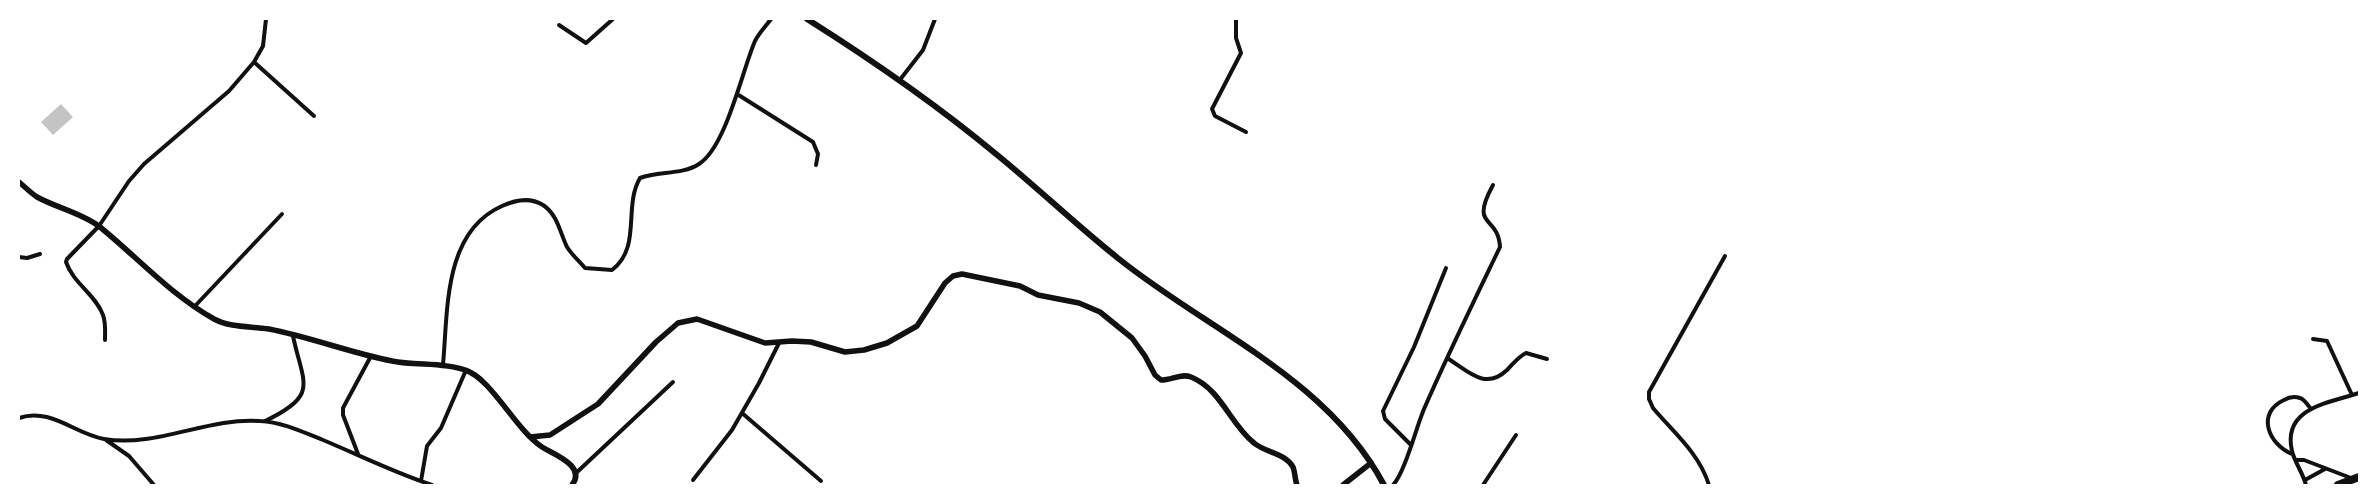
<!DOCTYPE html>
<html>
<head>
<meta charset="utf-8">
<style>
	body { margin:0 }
	#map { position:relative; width:2378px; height:504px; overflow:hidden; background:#fff; font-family:Quicksand,sans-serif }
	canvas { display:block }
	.frame { position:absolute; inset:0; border:20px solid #fff; pointer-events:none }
</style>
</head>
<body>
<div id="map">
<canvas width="2378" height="504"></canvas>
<div class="frame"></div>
</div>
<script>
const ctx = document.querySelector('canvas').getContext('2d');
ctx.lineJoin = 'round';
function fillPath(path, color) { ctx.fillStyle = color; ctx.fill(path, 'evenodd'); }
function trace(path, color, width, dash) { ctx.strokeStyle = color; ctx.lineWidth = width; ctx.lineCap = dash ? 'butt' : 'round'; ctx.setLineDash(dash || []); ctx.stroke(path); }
const building = new Path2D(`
	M61 104 73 117 53 135 41 122Z`);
const minor = new Path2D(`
	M1236 19V38L1241 53 1212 109 1215 116 1246 132
	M559 25 586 43 613 19
	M254 62 314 116
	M899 81 923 50 935 19
	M737 94 813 142 818 154 816 165
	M19 257 27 258 40 254
	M195 306 282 214
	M2313 339 2327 341 2352 395
	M105 340C105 332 106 323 103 315 96 295 73 283 66 262L67 259 99 226 129 181 144 164 229 91 254 62 263 46 266 19
	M1447 358C1468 371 1485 391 1507 370 1514 363 1518 357 1526 353L1547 359
	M443 365C448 311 443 232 502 206 515 200 530 197 543 205 558 215 560 233 567 247 572 255 579 261 585 268L612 270C642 247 623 207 640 178 659 171 682 175 699 164 726 147 742 71 755 41 759 33 766 26 771 19
	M742 413 821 481
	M19 418C50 407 75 434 104 439 156 448 208 417 260 421 282 422 303 432 323 440 359 455 395 473 432 485
	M265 421C320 395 303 384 293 336
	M106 440 129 456 154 485
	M1411 445 1385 419 1383 411 1414 347 1446 268
	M358 454 343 415V408L371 356
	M2292 454C2268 444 2256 413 2284 400 2289 397 2294 396 2300 398 2304 399 2308 405 2311 409
	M2297 460H2304L2351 478
	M575 474 673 382
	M693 480 732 430 759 383 779 343
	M2305 480 2325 469
	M421 481 427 446 441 428 466 370
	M1393 485C1405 472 1416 428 1424 409 1448 354 1474 301 1500 247 1498 214 1469 229 1493 185
	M1483 485 1516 435
	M1709 485C1699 453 1674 433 1653 408L1649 399V392L1725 256
	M2306 485C2303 473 2294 461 2292 451 2282 408 2328 403 2359 393`);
const tertiary = new Path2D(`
	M19 182C25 187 31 193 37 197 57 208 82 213 100 227 138 258 171 295 214 319 231 328 251 326 269 329 310 337 351 353 392 361 416 366 442 362 465 370 491 378 515 429 542 447 553 454 587 466 572 485
	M530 437 550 435 598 404 656 342 678 323 697 319 765 343 792 341 811 342 845 352 864 350 887 343 917 326 945 283 953 276 962 274 1020 286 1038 295 1079 303 1100 312 1132 338 1145 356 1155 375 1161 380C1172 380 1181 373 1191 377 1221 389 1230 424 1254 443 1266 453 1285 453 1293 467 1295 472 1295 480 1297 485
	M1343 485 1371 463`);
const secondary = new Path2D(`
	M807 19C872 60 937 105 996 154 1038 188 1077 226 1119 259 1209 331 1327 378 1384 485`);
const trunk = new Path2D(`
	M2338 485 2359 477`);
fillPath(building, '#c4c4c4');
trace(minor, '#111', 4);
trace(tertiary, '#111', 5.5);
trace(secondary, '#111', 6);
trace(trunk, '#111', 8);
</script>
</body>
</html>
